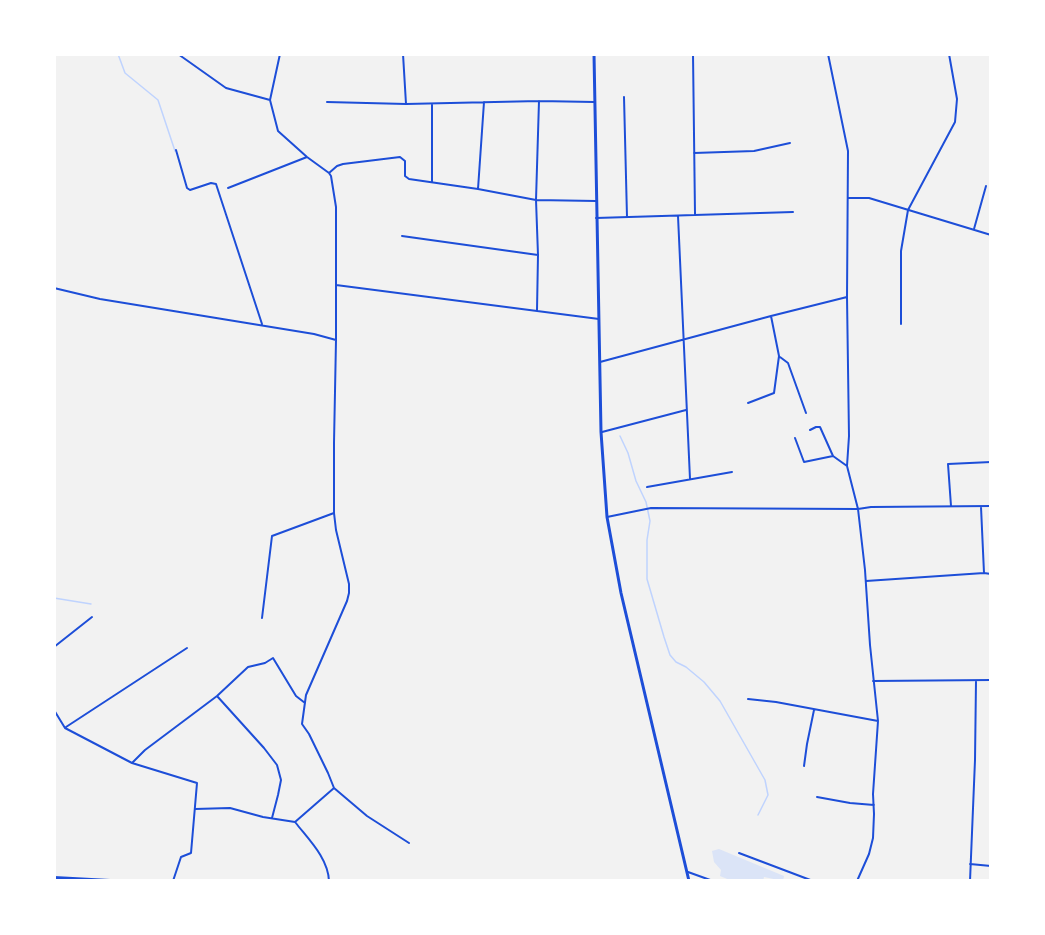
<!DOCTYPE html>
<html>
<head>
<meta charset="utf-8">
<style>
	body { margin:0 }
	#map { position:relative; width:1045px; height:935px; overflow:hidden; background:#f2f2f2; font-family:Lora,serif }
	canvas { display:block }
	.frame { position:absolute; inset:0; border:56px solid #fff; pointer-events:none }
</style>
</head>
<body>
<div id="map">
<canvas width="1045" height="935"></canvas>
<div class="frame"></div>
</div>
<script>
const ctx = document.querySelector('canvas').getContext('2d');
ctx.lineJoin = 'round';
function fillPath(path, color) { ctx.fillStyle = color; ctx.fill(path, 'evenodd'); }
function trace(path, color, width, dash) { ctx.strokeStyle = color; ctx.lineWidth = width; ctx.lineCap = dash ? 'butt' : 'round'; ctx.setLineDash(dash || []); ctx.stroke(path); }
const green = new Path2D(`
	M719 849 784 876 783 881 764 877 763 881H732L720 876 721 870 714 862 712 851Z`);
const stream = new Path2D(`
	M118 54 125 73 158 100 175 151
	M620 436 628 453 636 481 646 502 650 521 647 540V579L664 637 670 655 676 662 686 667 704 682 720 701 765 780 768 795 758 815
	M54 598 91 604`);
const minor = new Path2D(`
	M178 54 226 88 270 100
	M280 54 270 100 278 131 307 157 329 173 331 176 336 207V340L334 443V513L336 530 349 584V593L347 601 306 695 302 724 309 734 328 773 334 788 367 816 409 843
	M403 54 406 104
	M693 54 695 214
	M828 54 848 151 847 297 849 436 847 466 858 509 865 570 870 645 878 721 873 794 874 814 873 838 869 854 857 881
	M624 97 627 217
	M327 102 406 104 539 101 594 102
	M176 150 187 188 190 190 211 183 216 184 262 324
	M694 153 754 151 790 143
	M329 173 337 166 343 164 400 157 405 161V176L409 179 478 189 536 200 596 201
	M432 182V104
	M228 188 307 157
	M478 189 484 102
	M848 198H869L991 235
	M678 216 690 479
	M596 218 793 212
	M974 229 986 186
	M402 236 538 255
	M336 285 599 319
	M54 288 100 299 314 334 336 340
	M537 310 538 255 536 200 539 101
	M901 324V251L908 210 955 122 957 99 949 54
	M780 357 788 363 806 413
	M600 362 771 316 847 297
	M748 403 774 393 779 356 771 316
	M810 430 816 427H820L833 456 847 466
	M602 432 686 410
	M795 438 804 462 833 456
	M647 487 732 472
	M951 506 948 464 991 462
	M981 507 984 573
	M607 517 651 508 858 509 871 507 991 506
	M866 581 984 573 991 574
	M262 618 272 536 334 513
	M54 647 92 617
	M873 681 991 680
	M217 696 264 748 277 765 281 780 278 795 272 818
	M748 699 776 702 878 721
	M54 710 65 728 132 763 197 783 191 853 181 857 173 881
	M66 727 187 648
	M132 763 145 750 217 696 248 667 265 663 273 658 296 696 305 703
	M804 766 807 744 814 710
	M817 797 850 803 874 805
	M195 809 230 808 263 817 295 822
	M739 853 813 881
	M970 864 991 866
	M688 872 713 881
	M329 881C328 858 309 840 295 822L334 788
	M970 881 975 760 976 681`);
const secondary = new Path2D(`
	M594 54 601 432 607 517 621 593 689 881`);
const trunk = new Path2D(`
	M54 878 110 881`);
fillPath(green, '#dbe4f7');
trace(stream, '#bfd3fe', 1.5);
trace(minor, '#1d4ed8', 2);
trace(secondary, '#1d4ed8', 3);
trace(trunk, '#1d4ed8', 4);
</script>
</body>
</html>
